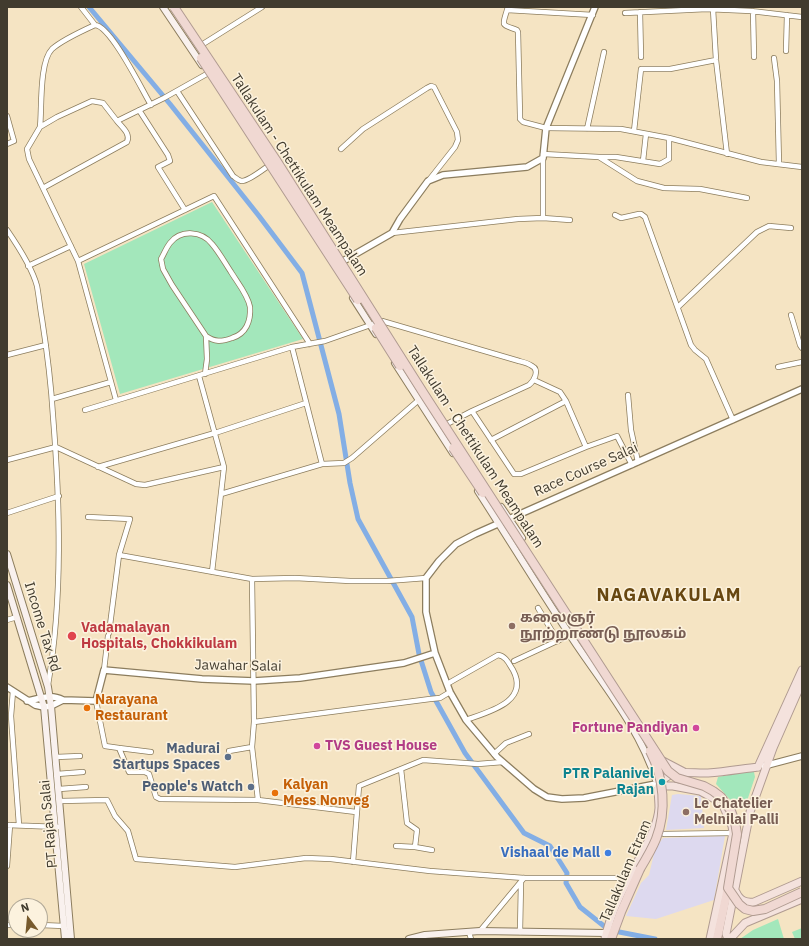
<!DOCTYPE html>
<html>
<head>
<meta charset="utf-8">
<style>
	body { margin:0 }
	#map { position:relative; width:809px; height:946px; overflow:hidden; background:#f5e4c3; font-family:"IBM Plex Sans",sans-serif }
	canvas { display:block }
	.frame { position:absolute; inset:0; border:8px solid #413b2e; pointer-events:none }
	.north { position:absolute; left:8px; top:898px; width:40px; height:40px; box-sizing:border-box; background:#fcf2de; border:1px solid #b1a998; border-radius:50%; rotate:344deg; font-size:11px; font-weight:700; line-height:16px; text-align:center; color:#413b2e }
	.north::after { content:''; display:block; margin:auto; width:14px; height:18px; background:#775a2d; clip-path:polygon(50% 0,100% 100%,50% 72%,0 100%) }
</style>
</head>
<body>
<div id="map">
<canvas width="809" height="946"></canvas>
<div class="frame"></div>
<div class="north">N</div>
</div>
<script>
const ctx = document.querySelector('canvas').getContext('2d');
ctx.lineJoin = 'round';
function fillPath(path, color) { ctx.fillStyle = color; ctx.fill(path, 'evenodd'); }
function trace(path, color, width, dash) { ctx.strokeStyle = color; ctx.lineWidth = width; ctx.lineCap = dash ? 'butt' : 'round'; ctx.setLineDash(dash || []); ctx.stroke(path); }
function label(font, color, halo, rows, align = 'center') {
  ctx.font = font + ' "IBM Plex Sans","Noto Sans Tamil",sans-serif'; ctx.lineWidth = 3; ctx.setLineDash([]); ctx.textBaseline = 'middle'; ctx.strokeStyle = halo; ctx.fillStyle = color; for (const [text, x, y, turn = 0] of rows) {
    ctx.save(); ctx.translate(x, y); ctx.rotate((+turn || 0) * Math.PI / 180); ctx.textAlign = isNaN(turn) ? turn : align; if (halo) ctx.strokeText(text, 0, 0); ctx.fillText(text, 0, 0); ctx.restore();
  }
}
const education = new Path2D(`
	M678 794 701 796 704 828 666 830 672 795Z
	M725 836 714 900 656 919 626 916 641 883 649 875 655 849 663 838Z`);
const green = new Path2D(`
	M212 202 303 339 120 394 84 264Z
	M749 771 754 772 755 777 746 804 733 803 716 784 718 777Z
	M778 919 784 939H740L753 930Z
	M802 928V939H795L792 932Z`);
const canal = new Path2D(`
	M89 7 170 104 259 216 302 273 339 414 350 483 358 519 412 617 419 654 431 692 465 753 524 833 550 846 567 873 566 883 580 907 609 930 655 939`);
const minor = new Path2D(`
	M81 7 95 25
	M508 7 507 10 593 15
	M713 9 716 60 727 154
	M507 10C502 27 501 24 517 30L518 32 520 116V119L523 122 546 128 621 129 669 138 761 162 802 167
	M753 11 754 57
	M640 12 641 57
	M625 13 707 9 751 11 802 17
	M203 44 262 7
	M786 51 787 15
	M774 58 777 81 779 164
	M177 91 233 176C236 178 239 181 242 181 249 181 265 168 271 164
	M139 110 168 155 170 161 158 167 185 210
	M7 116 14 141 7 144
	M40 127C42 109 39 62 52 49 61 41 84 30 95 25 111 26 142 90 151 105
	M587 129 604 52
	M634 131 641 69H670L716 60
	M341 149 363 129 427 88 431 86 434 87 457 132 458 140 455 147 429 180
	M543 154 599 157 637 181 664 188 700 189 747 198
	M599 157H616L660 164 669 159V138
	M643 161 646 134
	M43 188 127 142C131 134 122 127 117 121
	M615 215 621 218 639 214H641L645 217 691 345 695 350 706 359 733 420
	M543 218 570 220
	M7 230C18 246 32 267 37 286 39 297 40 308 42 319 47 351 51 383 53 416 60 503 63 598 48 685
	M392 233 518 219 543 218V158
	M78 261 214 196 310 344
	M28 266 71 246
	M678 307 757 232 769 226 791 228
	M791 315 800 345 802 348
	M7 355 46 345
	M778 367 802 362
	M205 374 207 359 206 336 172 285 163 269 161 259C164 254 166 248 170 243 181 229 202 231 212 244 219 252 225 263 231 272 237 282 248 295 250 307 251 321 246 334 232 338 221 342 215 342 206 336
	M199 376 224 467 212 572
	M628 395 631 430 638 462
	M52 399 111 382
	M116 400 78 261 29 159 27 149 40 127 57 117 92 101 103 103 117 121 164 98 212 71
	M85 410 292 347 325 341 382 321 519 361C523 362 528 363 532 366 540 370 534 381 529 385L472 411 447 424
	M472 411 514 474H521L586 447 566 401 560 392 534 380
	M491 440 566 401
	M586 447 617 436 632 465
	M7 460 56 447 136 484 145 485 224 467
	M322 464 344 463 352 458 421 398
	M98 467 215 433 306 403
	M221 494 322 464 292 347
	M7 513 59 496
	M88 517 130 519 119 555 109 633
	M119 555 252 579 295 578 350 581H387L426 578
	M252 579 254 722 252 747 258 800
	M538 608 558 641
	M7 620 17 617
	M514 661 570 635
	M104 670 108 636
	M447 684 498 655C506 656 509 664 513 670 530 702 488 712 466 720
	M13 691 11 716 19 825
	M96 701 105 746 119 748 129 772H145L149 774 156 797 160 799 258 800 356 812
	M254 722 430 699 440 698 450 692
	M119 748 151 752
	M229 751 252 747
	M494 754 506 743 529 734
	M56 757 80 756
	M401 769 407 823 417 830 415 847 432 850
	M57 774 83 772
	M59 789 86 787
	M60 801 107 800 115 816 128 831 136 859 235 867 306 858 331 859 430 871 524 878H629
	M7 825 58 827
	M664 834 733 833
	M396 846 415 847
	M353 862 359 786 423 760 478 764 503 762
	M7 866 10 825
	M7 925H16
	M40 925 64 926
	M480 931 524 878
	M469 932 471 939
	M520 932 521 882`);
const tertiary = new Path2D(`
	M338 264 392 233 400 219 428 181 443 175 527 167 543 158 546 128 595 7
	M7 687 35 705 44 707 51 706 63 700 96 701 104 670 202 679 254 681 300 678 404 663 435 653
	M27 701C40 699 50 693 63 700
	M764 766 802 756
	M656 784 584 798 562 799 547 797 534 789 497 757 466 720 450 692 435 653 426 612V578L439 561 456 544 475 534 802 389`);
const secondary = new Path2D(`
	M163 7 202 65
	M353 298 376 334
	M395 363 453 453
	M478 491C511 542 542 594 576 644 605 687 640 729 656 780
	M501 507 522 538
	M7 554 48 687 51 706 71 939
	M7 585 44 707 65 939
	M409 939 425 935 480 931 606 933`);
const primary = new Path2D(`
	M663 761 684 772
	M758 767 802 670
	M665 778C678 769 694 774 708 773 725 772 741 769 758 767
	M665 786H673L700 791 722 803 732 826 733 833 710 939
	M736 892C740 901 746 903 754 902L802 881
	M605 939C611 910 626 883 640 857 647 843 658 825 659 808 659 801 658 794 658 787
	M728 939 726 934 750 812 773 748 802 682
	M730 939 745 923 802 899`);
const trunk = new Path2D(`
	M611 939 621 912 640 869
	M717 939 728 888`);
const trunkBridge = new Path2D(`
	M174 7 276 160 424 394 668 771 677 778 704 786 713 791 721 797 731 811 735 822 737 834 728 888 739 904 745 909 753 911 765 909 802 892
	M201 58 358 300
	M376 328 400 366
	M453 448 483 493
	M640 869C646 859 652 849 656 839 667 811 664 778 650 751`);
const markers = [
	[512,626,4,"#8d6e63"],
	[72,636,5,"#e0444e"],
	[87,708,4,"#e8710a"],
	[696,728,4,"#d1479c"],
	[317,746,4,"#d1479c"],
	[228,757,4,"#5c6f8a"],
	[662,782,4,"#0f9aa8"],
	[251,787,4,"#5c6f8a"],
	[275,793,4,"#e8710a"],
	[686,812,4,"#8d6e63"],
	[608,853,4,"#3f7fe0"]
];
const streetNames = [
	["Tallakulam - Chettikulam Meampalam",299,175,57],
	["Tallakulam - Chettikulam Meampalam",475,447,57],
	["Race Course Salai",586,470,-24],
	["Income Tax Rd",42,627,73],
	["Jawahar Salai",238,666,1],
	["PT Rajan Salai",49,824,-95],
	["Tallakulam Etram",626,871,-67]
];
const educationNames = [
	["கலைஞர்",520,618],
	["நூற்றாண்டு நூலகம்",520,634],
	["Le Chatelier",694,804],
	["Melnilai Palli",694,820]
];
const healthNames = [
	["Vadamalayan",81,628],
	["Hospitals, Chokkikulam",81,644]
];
const foodNames = [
	["Narayana",95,700],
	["Restaurant",95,716],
	["Kalyan",283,785],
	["Mess Nonveg",283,801]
];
const hotelNames = [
	["Fortune Pandiyan",688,728],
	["TVS Guest House",325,746,"left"]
];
const serviceNames = [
	["Madurai",220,749],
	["Startups Spaces",220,765],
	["People's Watch",243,787]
];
const cultureNames = [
	["PTR Palanivel",654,774],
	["Rajan",654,790]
];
const shopNames = [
	["Vishaal de Mall",600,853]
];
const districtNames = [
	["NAGAVAKULAM",669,596]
];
fillPath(education, '#ddd9ef');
fillPath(green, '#a3e7bb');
trace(canal, '#83aee5', 5);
trace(minor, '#8c7d5e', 6);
trace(tertiary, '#8c7d5e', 8);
trace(secondary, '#8c7d5e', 8);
trace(primary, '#b09b91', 9);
trace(trunk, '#b09b91', 10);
trace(minor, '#fff', 4.5);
trace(tertiary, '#fff', 5.5);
trace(secondary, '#f9f1ee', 6);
trace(primary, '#f4e2dd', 7);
trace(trunk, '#f0d8d2', 8);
trace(trunkBridge, '#b09b91', 10, []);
trace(trunkBridge, '#f0d8d2', 8);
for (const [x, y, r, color] of markers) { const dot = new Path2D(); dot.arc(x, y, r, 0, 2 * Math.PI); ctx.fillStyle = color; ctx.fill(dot); trace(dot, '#fcf2de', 1.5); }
label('14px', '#413b2e', '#fcf2de', streetNames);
label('bold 14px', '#785e54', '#fcf2de', educationNames, 'left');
label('bold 14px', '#be3a42', '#fcf2de', healthNames, 'left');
label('bold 14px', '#c56008', '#fcf2de', foodNames, 'left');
label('bold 14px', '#b23c85', '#fcf2de', hotelNames, 'right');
label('bold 14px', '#4e5e75', '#fcf2de', serviceNames, 'right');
label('bold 14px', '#0d838f', '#fcf2de', cultureNames, 'right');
label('bold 14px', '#366cbe', '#fcf2de', shopNames, 'right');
ctx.letterSpacing = '1px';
label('bold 18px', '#674711', '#fcf2de', districtNames);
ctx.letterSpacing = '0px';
</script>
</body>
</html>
